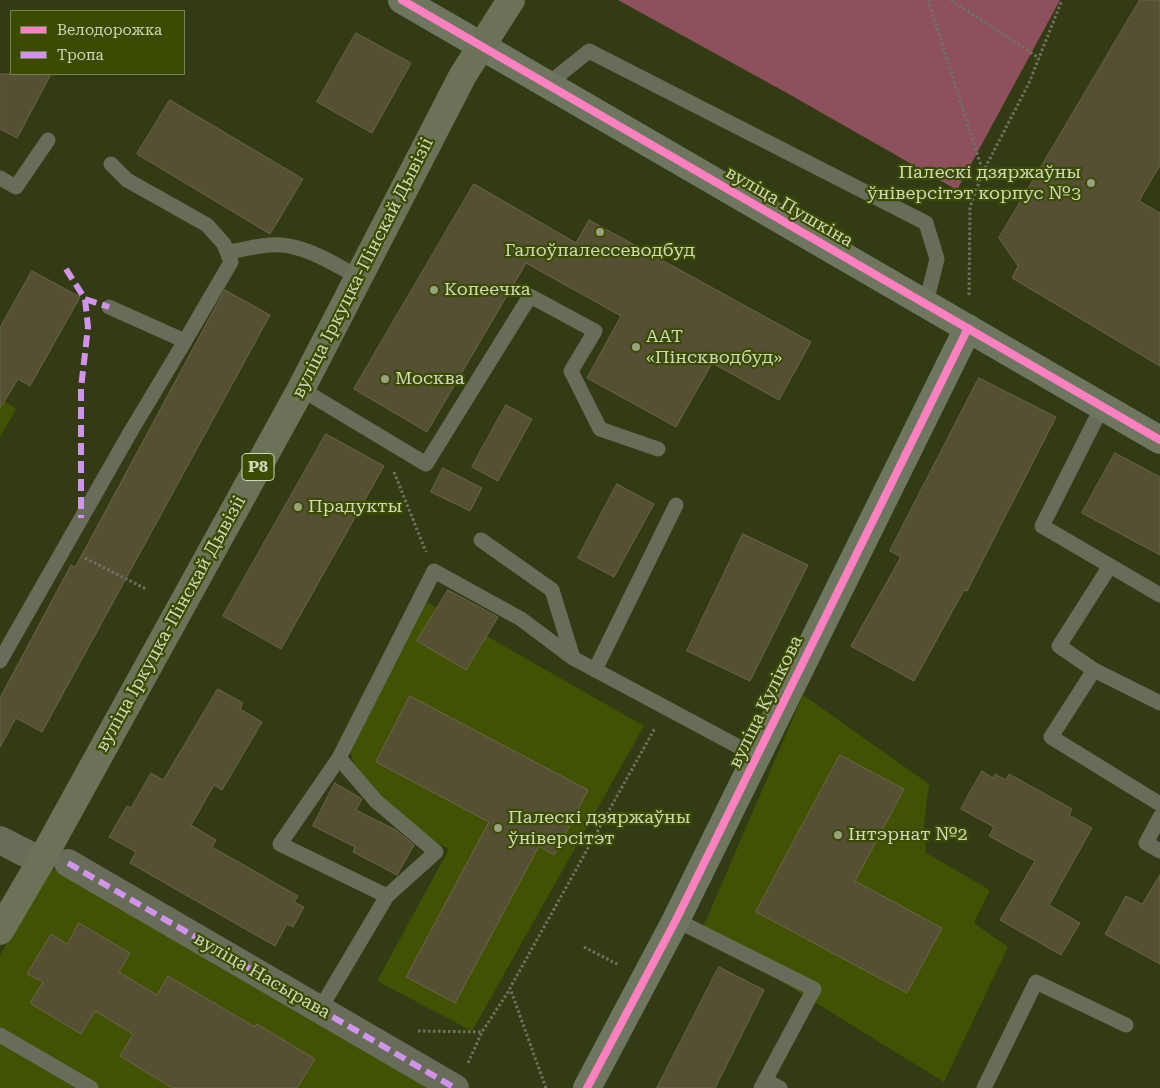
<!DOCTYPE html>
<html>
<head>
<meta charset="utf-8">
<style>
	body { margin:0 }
	#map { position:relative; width:1160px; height:1088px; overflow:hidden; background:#323b13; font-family:"Roboto Serif",serif }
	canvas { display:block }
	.legend { position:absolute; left:10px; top:10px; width:175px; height:65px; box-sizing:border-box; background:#3b4c02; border:1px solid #75844a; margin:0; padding:6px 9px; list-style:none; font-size:15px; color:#cdd9b7 }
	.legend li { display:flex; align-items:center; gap:10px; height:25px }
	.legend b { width:25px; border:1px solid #75844a }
</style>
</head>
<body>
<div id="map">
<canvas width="1160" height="1088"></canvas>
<ul class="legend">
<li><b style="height:6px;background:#ff80c0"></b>Велодорожка</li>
<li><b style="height:6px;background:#d193ec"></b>Тропа</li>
</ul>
</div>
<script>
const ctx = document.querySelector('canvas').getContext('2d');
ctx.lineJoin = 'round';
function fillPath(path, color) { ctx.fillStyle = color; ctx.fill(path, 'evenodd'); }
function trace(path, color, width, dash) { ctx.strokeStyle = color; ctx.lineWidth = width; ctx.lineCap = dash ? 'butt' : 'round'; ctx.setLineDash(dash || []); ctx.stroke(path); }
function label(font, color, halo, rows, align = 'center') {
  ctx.font = font + ' "Roboto Serif",serif'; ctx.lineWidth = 4.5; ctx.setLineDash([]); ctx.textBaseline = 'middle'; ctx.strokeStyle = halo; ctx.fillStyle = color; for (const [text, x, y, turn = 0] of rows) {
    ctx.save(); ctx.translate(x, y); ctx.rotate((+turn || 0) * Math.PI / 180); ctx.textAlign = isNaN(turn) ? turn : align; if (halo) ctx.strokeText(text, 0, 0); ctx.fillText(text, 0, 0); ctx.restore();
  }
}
const built = new Path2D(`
	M0 398 16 409 0 437Z
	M427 602 644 726 472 1031 377 981 449 849 371 808 350 752Z
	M803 695 929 784 924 825 926 853 990 890 974 923 1008 947 944 1082 701 932Z
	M51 868 431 1088H0V955Z`);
const green = new Path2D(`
	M618 0H1060L957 190 787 93Z`);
const building = new Path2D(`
	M1140 0H1160V165L1139 201 1160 213V366L1012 278 1018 266 999 238Z
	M356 33 411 63 372 133 317 102Z
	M0 74H51L17 138 0 129Z
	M170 100 303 179 270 234 137 154Z
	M474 184 576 243 589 220 811 342 779 400 712 363 676 427 587 378 621 316 526 263 427 432 354 389Z
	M32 271 80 297 30 386 18 379 0 408V328Z
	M225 290 270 315 42 732 16 718 0 747V698L71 565 75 567Z
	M979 378 1056 417 967 591 964 590 914 681 851 646 901 557 890 551Z
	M506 405 532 419 498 481 472 467Z
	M326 434 384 466 281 649 223 616Z
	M1115 453 1160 477V555L1082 513Z
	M443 468 482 488 470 511 431 492Z
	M617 484 654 504 614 577 578 558Z
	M743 534 808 565 750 681 687 651Z
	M448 590 498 617 466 670 417 641Z
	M218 689 243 703 240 709 262 722 222 790 214 785 191 825 216 840 212 847 298 896 294 902 304 907 293 927 287 924 275 946 130 863 136 852 109 837 127 806 131 808 151 773 163 780Z
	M410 696 588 790 554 855 539 846 455 1003 406 977 489 822 376 762Z
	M840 755 904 789 855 881 942 928 907 993 756 912Z
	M982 771 993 778 995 774 1006 780 1009 774 1072 809 1069 815 1092 828 1049 905 1080 923 1061 955 1000 920 1035 861 989 836 994 827 961 809Z
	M335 783 362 799 356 810 396 830 414 845 397 875 353 852 355 847 313 826Z
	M1160 875V964L1105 934 1126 896 1142 904Z
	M79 923 130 953 119 972 157 995 168 976 255 1027 257 1024 315 1059 297 1088H172L120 1056 133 1034 95 1011 81 1034 30 1003 43 982 27 974 51 934 67 944Z
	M719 967 764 990 715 1088H657Z`);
const path = new Path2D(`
	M928 0 983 172
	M951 0 1039 58
	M969 295 970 207 983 172 1029 83 1062 0
	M394 472 426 552
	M85 558 146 589
	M584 947 619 965
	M418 1031 482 1032 510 989
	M468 1063 482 1032
	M546 1088 510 988 655 728`);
const lane = new Path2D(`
	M548 84 589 51 926 223 937 259 926 303
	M0 178 16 187 48 140
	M227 252C244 250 264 243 281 245 309 247 335 265 359 277
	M109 307 185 341
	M301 389 426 464 530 296 595 331 571 371 600 429 658 449
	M1102 407 1042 526 1160 595
	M481 540 552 590 573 658
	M1110 566 1059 646 1094 670 1051 737 1160 804
	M0 661 131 431 185 341 231 262 224 244 207 225 127 180 111 164
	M595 670 676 505
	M1094 670 1160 703
	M1160 817 1146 843 1160 851
	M387 896 436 852 376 801 339 758 434 571 521 619 573 658 756 756
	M676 920 814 989 761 1088
	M320 1009 387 896 280 844 339 758
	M0 1035 91 1088
	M765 1080 780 1088
	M984 1088 1036 982 1126 1025`);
const street = new Path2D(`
	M0 840 41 861
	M68 863 455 1088`);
const secondary = new Path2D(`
	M402 0 1160 440
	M587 1088 676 920 968 328`);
const primary = new Path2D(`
	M0 931 41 861 301 389 463 75 511 0`);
const quiet = new Path2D(`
	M66 269 85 299 88 327 81 388V518
	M85 299 109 307
	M68 863 455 1088`);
const cycleway = new Path2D(`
	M402 0 1160 440
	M587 1088 676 920 968 328`);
const markers = [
	[1091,183,5,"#97a27e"],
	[600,232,5,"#97a27e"],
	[434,290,5,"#97a27e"],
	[636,347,5,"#97a27e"],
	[385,379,5,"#97a27e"],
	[298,507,5,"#97a27e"],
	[498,828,5,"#97a27e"],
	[838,835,5,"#97a27e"]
];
const shields = [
	[258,467,32]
];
const shieldNames = [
	["Р8",258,467]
];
const poiNames = [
	["Палескі дзяржаўны",1081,173,"right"],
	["ўніверсітэт корпус №3",1081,194,"right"],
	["Галоўпалессеводбуд",600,251,"center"],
	["Копеечка",444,290],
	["ААТ",646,337],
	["«Пінскводбуд»",646,358],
	["Москва",395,379],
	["Прадукты",308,507],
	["Палескі дзяржаўны",508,818],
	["ўніверсітэт",508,839],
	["Інтэрнат №2",848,835]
];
const streetNames = [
	["вуліца Пушкіна",789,207,30],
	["вуліца Іркуцка-Пінскай Дывізіі",363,268,-63],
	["вуліца Іркуцка-Пінскай Дывізіі",171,624,-61],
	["вуліца Кулікова",766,702,-64],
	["вуліца Насырава",262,976,30]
];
fillPath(built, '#415203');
fillPath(green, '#8e505d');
fillPath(building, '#555034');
trace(building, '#6b6549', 1);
trace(path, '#6e735f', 3, [2.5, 2.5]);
trace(lane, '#686d5a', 15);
trace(street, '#686d5a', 28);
trace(secondary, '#6f765f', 28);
trace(primary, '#6b7257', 28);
trace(quiet, '#d193ec', 6, [12, 6]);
trace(cycleway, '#ff80c0', 8);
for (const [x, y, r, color] of markers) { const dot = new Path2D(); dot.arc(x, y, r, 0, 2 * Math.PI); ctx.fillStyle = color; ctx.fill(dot); trace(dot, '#3b4c02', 2); }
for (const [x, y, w] of shields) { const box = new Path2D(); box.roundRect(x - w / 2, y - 13.5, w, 27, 4); ctx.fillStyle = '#3b4c02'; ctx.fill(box); trace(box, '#cdd9b7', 1); }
label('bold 16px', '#cdd9b7', null, shieldNames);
label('18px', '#cdd9b7', '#3b4c02', poiNames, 'left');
label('18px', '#cdd9b7', '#3b4c02', streetNames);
</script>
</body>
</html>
